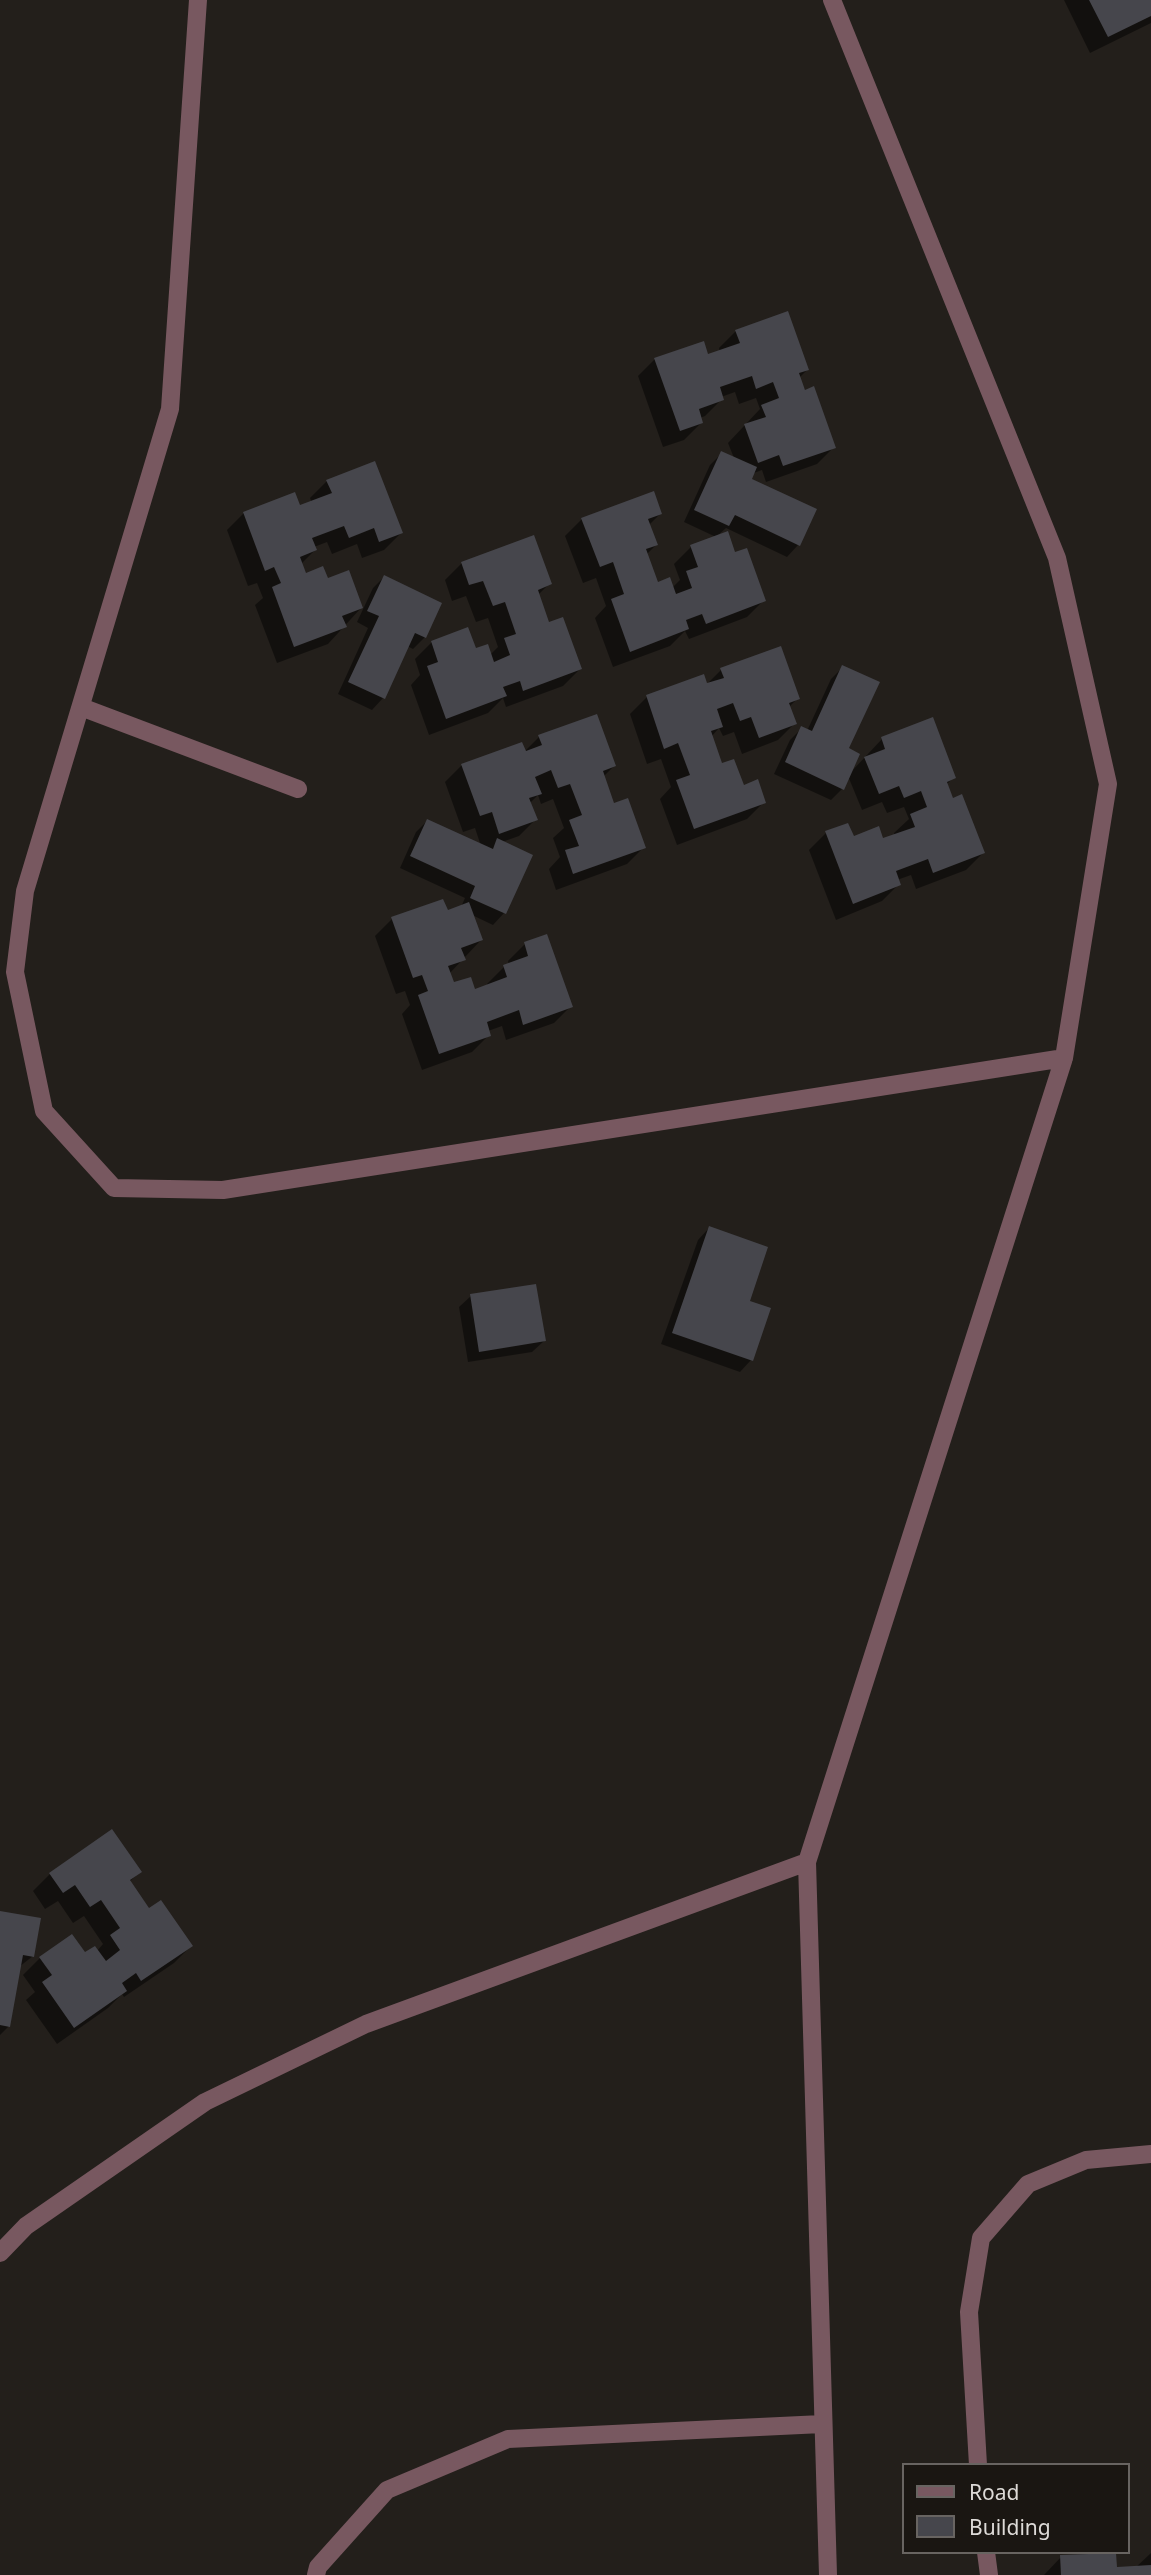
<!DOCTYPE html>
<html>
<head>
<meta charset="utf-8">
<style>
	body { margin:0 }
	#map { position:relative; width:1151px; height:2575px; overflow:hidden; background:#231f1b; font-family:"Noto Sans",sans-serif }
	canvas { display:block }
	.legend { position:absolute; left:902px; top:2463px; width:228px; height:91px; box-sizing:border-box; background:#1a1612; border:2px solid #686461; margin:0; padding:9px 12px; list-style:none; font-size:21px; color:#dddad7 }
	.legend li { display:flex; align-items:center; gap:14px; height:35px }
	.legend b { width:35px; border:2px solid #686461 }
</style>
</head>
<body>
<div id="map">
<canvas width="1151" height="2575"></canvas>
<ul class="legend">
<li><b style="height:9px;background:#785860"></b>Road</li>
<li><b style="height:19px;background:#46464c"></b>Building</li>
</ul>
</div>
<script>
const ctx = document.querySelector('canvas').getContext('2d');
ctx.lineJoin = 'round';
function fillPath(path, color) { ctx.fillStyle = color; ctx.fill(path, 'evenodd'); }
function trace(path, color, width, dash) { ctx.strokeStyle = color; ctx.lineWidth = width; ctx.lineCap = dash ? 'butt' : 'round'; ctx.setLineDash(dash || []); ctx.stroke(path); }
const shadow = new Path2D(`
	M1064 0H1151V23L1090 53Z
	M736 331 807 370 799 378 834 447 817 464 766 482 762 470 751 474 749 480 798 545 787 557 726 528 716 537 684 522 710 465 722 453 734 458 728 443 760 409 756 398 739 404 735 392 721 397 722 399 705 416 700 418 701 423 684 440 663 447 638 376 655 359 707 356 720 352 719 348Z
	M327 481 401 533 384 550 362 558 357 544 332 554 327 542 314 547 315 550 301 564 305 576 361 608 328 644 277 663 255 605 263 598 257 583 248 586 227 530 244 513 299 507 312 503 310 498Z
	M660 514 649 525 656 545 646 555 657 584 672 588 680 580 674 564 691 547 734 554 764 600 747 617 689 639 685 631 670 646 613 667 595 618 606 606 596 578 583 583 565 536 582 519Z
	M462 563 549 584 538 595 548 624 580 669 563 686 506 707 503 698 488 713 429 735 411 685 420 675 415 659 432 642 490 655 498 647 488 618 476 622 466 596 452 601 445 580Z
	M384 577 425 637 413 649 407 646 383 698 372 710 338 694 368 628 357 622 373 588Z
	M843 667 850 773 882 739 954 777 946 785 952 800 983 853 966 870 916 889 911 875 897 880 899 884 882 901 836 920 809 850 826 833 882 841 895 836 894 833 909 819 904 807 887 813 882 802 862 810 848 776 842 789 831 800 774 774 790 740 802 728 807 731 831 679Z
	M721 670 798 698 789 707 795 723 778 740 742 754 734 732 723 736 719 728 711 737 721 766 764 802 747 819 677 845 660 799 671 787 661 759 647 764 630 714 647 697 703 676 706 685Z
	M539 737 614 766 603 777 613 806 644 847 627 864 556 890 549 869 560 857 553 838 564 828 553 799 541 804 538 795 530 803 536 819 519 836 502 842 531 856 504 913 493 925 472 915 481 940 449 974 453 985 474 991 487 986V984L504 967 509 965 508 961 525 944 571 1006 554 1023 506 1040 502 1026 488 1031 489 1035 472 1052 422 1070 402 1014 410 1005 405 991 396 994 375 936 392 919 447 912 461 907 465 898 400 868 416 832 427 821 481 846 475 828 463 832 445 782 462 765 524 752Z
	M709 1228 748 1302 751 1360 740 1372 661 1344 698 1240Z
	M471 1296 544 1341 532 1352 468 1362 459 1307Z
	M140 1872 129 1882 148 1910 191 1946 174 1963 124 1997 122 1994 108 2008 57 2044 26 2000 35 1992 23 1975 40 1958 85 1955 97 1951 103 1944 84 1916 73 1923 58 1901 45 1909 33 1891 50 1874Z
	M0 1913 33 1956 19 1967 9 2026 0 2035Z
	M1151 2553V2575H1044L1061 2557 1115 2569 1135 2568Z`);
const building = new Path2D(`
	M1089 0H1151V16L1108 37Z
	M788 311 809 370 799 373 805 390 814 386 836 448 783 466 779 455 758 463 744 424 766 417 761 405 779 398 773 382 756 389 752 376 720 387 724 400 699 409 703 423 680 431 654 358 704 341 708 354 740 343 735 330Z
	M721 451 757 467 752 479 817 509 800 546 735 515 729 526 694 510Z
	M375 461 403 533 379 542 374 528 349 538 344 526 312 538 317 550 300 557 306 573 323 566 328 578 349 570 363 608 342 616 347 627 294 647 272 587 281 583 274 567 265 571 243 512 295 492 300 505 332 493 326 480Z
	M654 491 662 514 648 519 658 545 646 549 658 582 670 577 676 594 692 588 686 571 698 567 690 545 728 531 735 552 747 548 766 601 706 624 702 614 686 620 689 629 630 652 611 599 624 594 613 562 600 567 581 518Z
	M534 535 552 584 538 590 549 622 563 617 582 669 523 691 520 681 503 687 507 696 446 719 427 666 438 662 431 641 468 627 476 648 488 644 494 662 510 655 504 638 516 634 505 602 493 606 483 581 469 585 461 562Z
	M384 575 442 603 426 638 415 633 385 699 348 682 379 616 367 611Z
	M781 646 800 699 789 703 797 724 759 738 751 717 740 721 733 703 717 709 723 727 711 731 722 763 734 759 744 785 758 779 766 803 694 829 676 780 690 775 678 743 664 749 646 695 704 674 707 683 724 678 720 668Z
	M842 665 880 682 849 748 860 754 844 790 785 762 801 726 812 731Z
	M597 714 616 766 603 771 614 803 628 798 646 848 573 874 565 850 579 846 569 820 582 815 570 784 558 788 551 770 535 777 542 794 529 798 538 820 499 834 492 812 480 816 461 764 522 742 526 751 542 745 538 735Z
	M933 717 956 778 947 782 953 798 962 794 985 853 933 873 928 859 896 871 901 885 853 904 825 831 848 823 854 836 879 826 883 838 915 827 910 814 927 807 921 791 904 798 899 786 879 794 864 757 885 749 881 737Z
	M427 819 493 849 497 838 533 855 506 914 470 898 475 886 410 856Z
	M443 899 448 910 469 902 483 940 461 948 466 960 448 966 454 982 471 977 475 989 507 977 503 965 528 956 524 942 547 934 573 1007 523 1025 519 1010 487 1022 491 1036 439 1054 418 995 428 991 422 975 413 978 391 917Z
	M709 1226 768 1247 750 1301 771 1308 753 1361 672 1333Z
	M536 1284 546 1341 479 1352 470 1294Z
	M112 1829 142 1872 130 1880 149 1908 161 1900 193 1946 141 1981 136 1973 122 1983 127 1991 74 2028 42 1982 52 1975 39 1957 72 1934 85 1952 95 1946 106 1961 120 1950 110 1935 120 1928 101 1900 90 1907 75 1885 63 1893 49 1873Z
	M0 1911 41 1918 34 1957 23 1955 10 2027 0 2025Z
	M1116 2553 1117 2567 1151 2565V2575H1061L1060 2555Z`);
const minor = new Path2D(`
	M198 0 170 409 25 891 15 972 44 1111 114 1188 223 1190 1064 1058
	M81 707 298 789
	M0 2253 26 2226 205 2102 366 2024 807 1862
	M978 2465 969 2312 981 2238 1028 2184 1086 2160 1151 2154
	M986 2552 989 2575
	M316 2575 318 2567 387 2490 508 2439 822 2424
	M828 2575 807 1862 1064 1058 1108 784 1057 558 832 0`);
fillPath(shadow, '#0007');
fillPath(building, '#46464c');
trace(minor, '#785860', 18);
</script>
</body>
</html>
